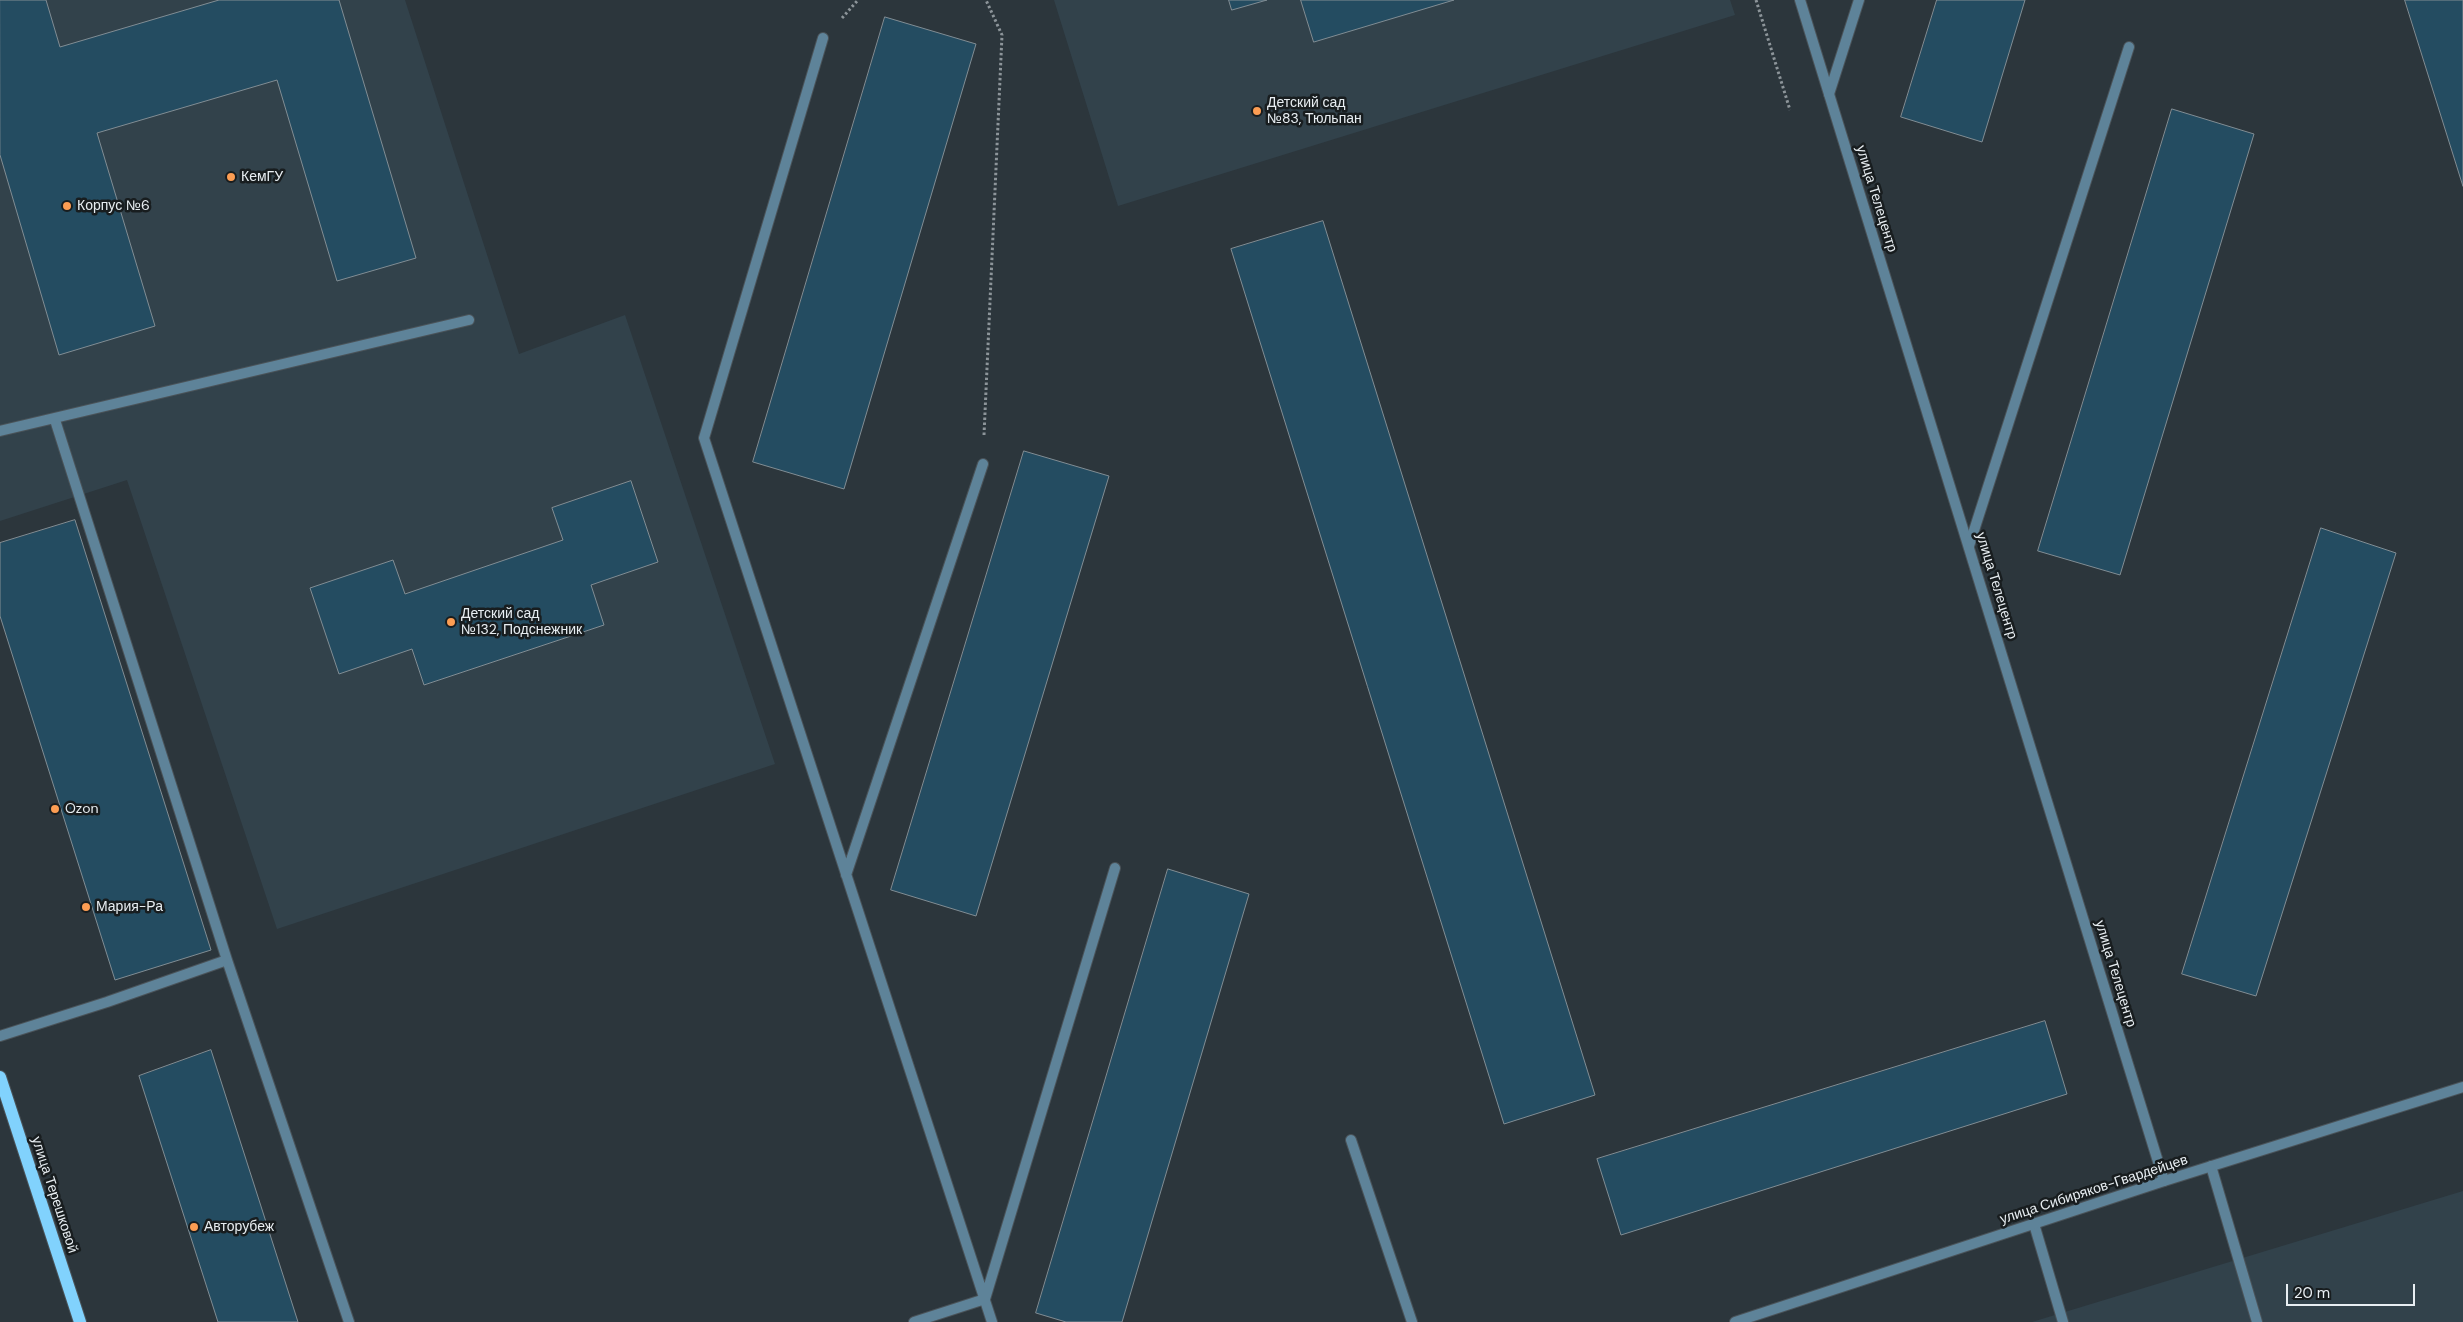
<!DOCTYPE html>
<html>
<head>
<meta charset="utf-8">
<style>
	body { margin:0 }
	#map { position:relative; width:2463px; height:1322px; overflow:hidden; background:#2c363c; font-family:"DM Sans",sans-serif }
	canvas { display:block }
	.scale { position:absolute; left:2286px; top:1284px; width:129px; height:22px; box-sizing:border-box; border:2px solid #e8eef2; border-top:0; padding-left:6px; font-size:15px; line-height:18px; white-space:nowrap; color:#e8eef2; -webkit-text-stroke:4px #181d1f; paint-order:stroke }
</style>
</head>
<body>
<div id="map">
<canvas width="2463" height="1322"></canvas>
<div class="scale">20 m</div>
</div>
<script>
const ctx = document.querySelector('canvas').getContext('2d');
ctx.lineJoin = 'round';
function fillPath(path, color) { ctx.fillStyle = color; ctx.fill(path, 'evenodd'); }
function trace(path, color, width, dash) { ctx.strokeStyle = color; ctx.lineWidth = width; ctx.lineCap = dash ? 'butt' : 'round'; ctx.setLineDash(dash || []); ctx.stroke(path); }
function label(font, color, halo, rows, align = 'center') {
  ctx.font = font + ' "DM Sans",sans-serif'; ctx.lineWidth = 5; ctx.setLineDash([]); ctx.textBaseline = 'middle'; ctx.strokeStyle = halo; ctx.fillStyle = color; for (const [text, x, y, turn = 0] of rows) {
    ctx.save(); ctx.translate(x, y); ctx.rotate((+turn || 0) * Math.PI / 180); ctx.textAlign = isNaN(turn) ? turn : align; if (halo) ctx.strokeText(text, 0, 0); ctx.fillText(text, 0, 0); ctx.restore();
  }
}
const built = new Path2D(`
	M0 0H405L519 354 625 315 775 764 277 929 127 480 0 521Z
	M1054 0H1730L1735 15 1118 206Z
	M2463 1191V1322H2032Z`);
const building = new Path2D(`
	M0 0H46L60 47 219 0H339L416 258 337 281 277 80 97 133 155 326 59 355 0 155Z
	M1229 0H1267L1232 10Z
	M1301 0H1454L1314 42Z
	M1937 0H2025L1982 142 1901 117Z
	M2405 0H2463V186Z
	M885 17 976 44 844 489 753 462Z
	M2172 109 2254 134 2120 575 2038 551Z
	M1323 221 1595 1095 1504 1124 1231 249Z
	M1024 451 1109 476 976 916 891 890Z
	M631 481 658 562 591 585 604 625 424 685 412 649 339 674 310 588 393 560 405 594 563 540 552 508Z
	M75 520 211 950 115 980 0 616V543Z
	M2321 528 2396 553 2256 996 2182 974Z
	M1168 869 1249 894 1122 1322H1066L1036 1313Z
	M2045 1021 2067 1094 1621 1235 1597 1159Z
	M211 1050 298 1322H218L139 1076Z`);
const path = new Path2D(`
	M1756 0 1790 110
	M842 18 858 0
	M984 435 1002 35 986 0`);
const service = new Path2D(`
	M823 38 704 438 992 1322
	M1829 94 1859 0
	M55 420 227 960
	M0 431 469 320
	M1969 546 2129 47
	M846 875 983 464
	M0 1036 107 1002 227 960 349 1322
	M1351 1140 1412 1322
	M2211 1166 2257 1322
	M2034 1224 2063 1322
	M914 1322 985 1299 1115 868`);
const minor = new Path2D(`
	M1800 0 2164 1181`);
const tertiary = new Path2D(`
	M1735 1322 2164 1181 2463 1087`);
const primary = new Path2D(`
	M0 1077 80 1322`);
const markers = [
	[1257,111,5,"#fc9d53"],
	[231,177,5,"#fc9d53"],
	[67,206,5,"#fc9d53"],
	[451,622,5,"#fc9d53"],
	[55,809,5,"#fc9d53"],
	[86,907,5,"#fc9d53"],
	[194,1227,5,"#fc9d53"]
];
const poiNames = [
	["Детский сад",1267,103],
	["№83, Тюльпан",1267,119],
	["КемГУ",241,177],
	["Корпус №6",77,206],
	["Детский сад",461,614],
	["№132, Подснежник",461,630],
	["Ozon",65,809],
	["Мария-Ра",96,907],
	["Авторубеж",204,1227]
];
const streetNames = [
	["улица Телецентр",1876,199,73],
	["улица Телецентр",1996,586,73],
	["улица Телецентр",2115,974,73],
	["улица Сибиряков-Гвардейцев",2094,1190,-18],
	["улица Терешковой",54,1195,72]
];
fillPath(built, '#32424b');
fillPath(building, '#244c61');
trace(building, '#818d94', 1);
trace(service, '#4a5359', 12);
trace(minor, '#4a5359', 12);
trace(tertiary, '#4a5359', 12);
trace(primary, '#4a5359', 14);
trace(path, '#8d959a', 3, [2.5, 2.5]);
trace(service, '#5e8399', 10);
trace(minor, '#5e8399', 10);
trace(tertiary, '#5e8399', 10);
trace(primary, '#81d2fd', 12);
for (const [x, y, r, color] of markers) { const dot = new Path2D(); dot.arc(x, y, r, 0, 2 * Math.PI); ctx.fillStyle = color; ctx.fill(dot); trace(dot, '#181d1f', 2); }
label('14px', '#e8eef2', '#181d1f', poiNames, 'left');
label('14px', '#e8eef2', '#181d1f', streetNames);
</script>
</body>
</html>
